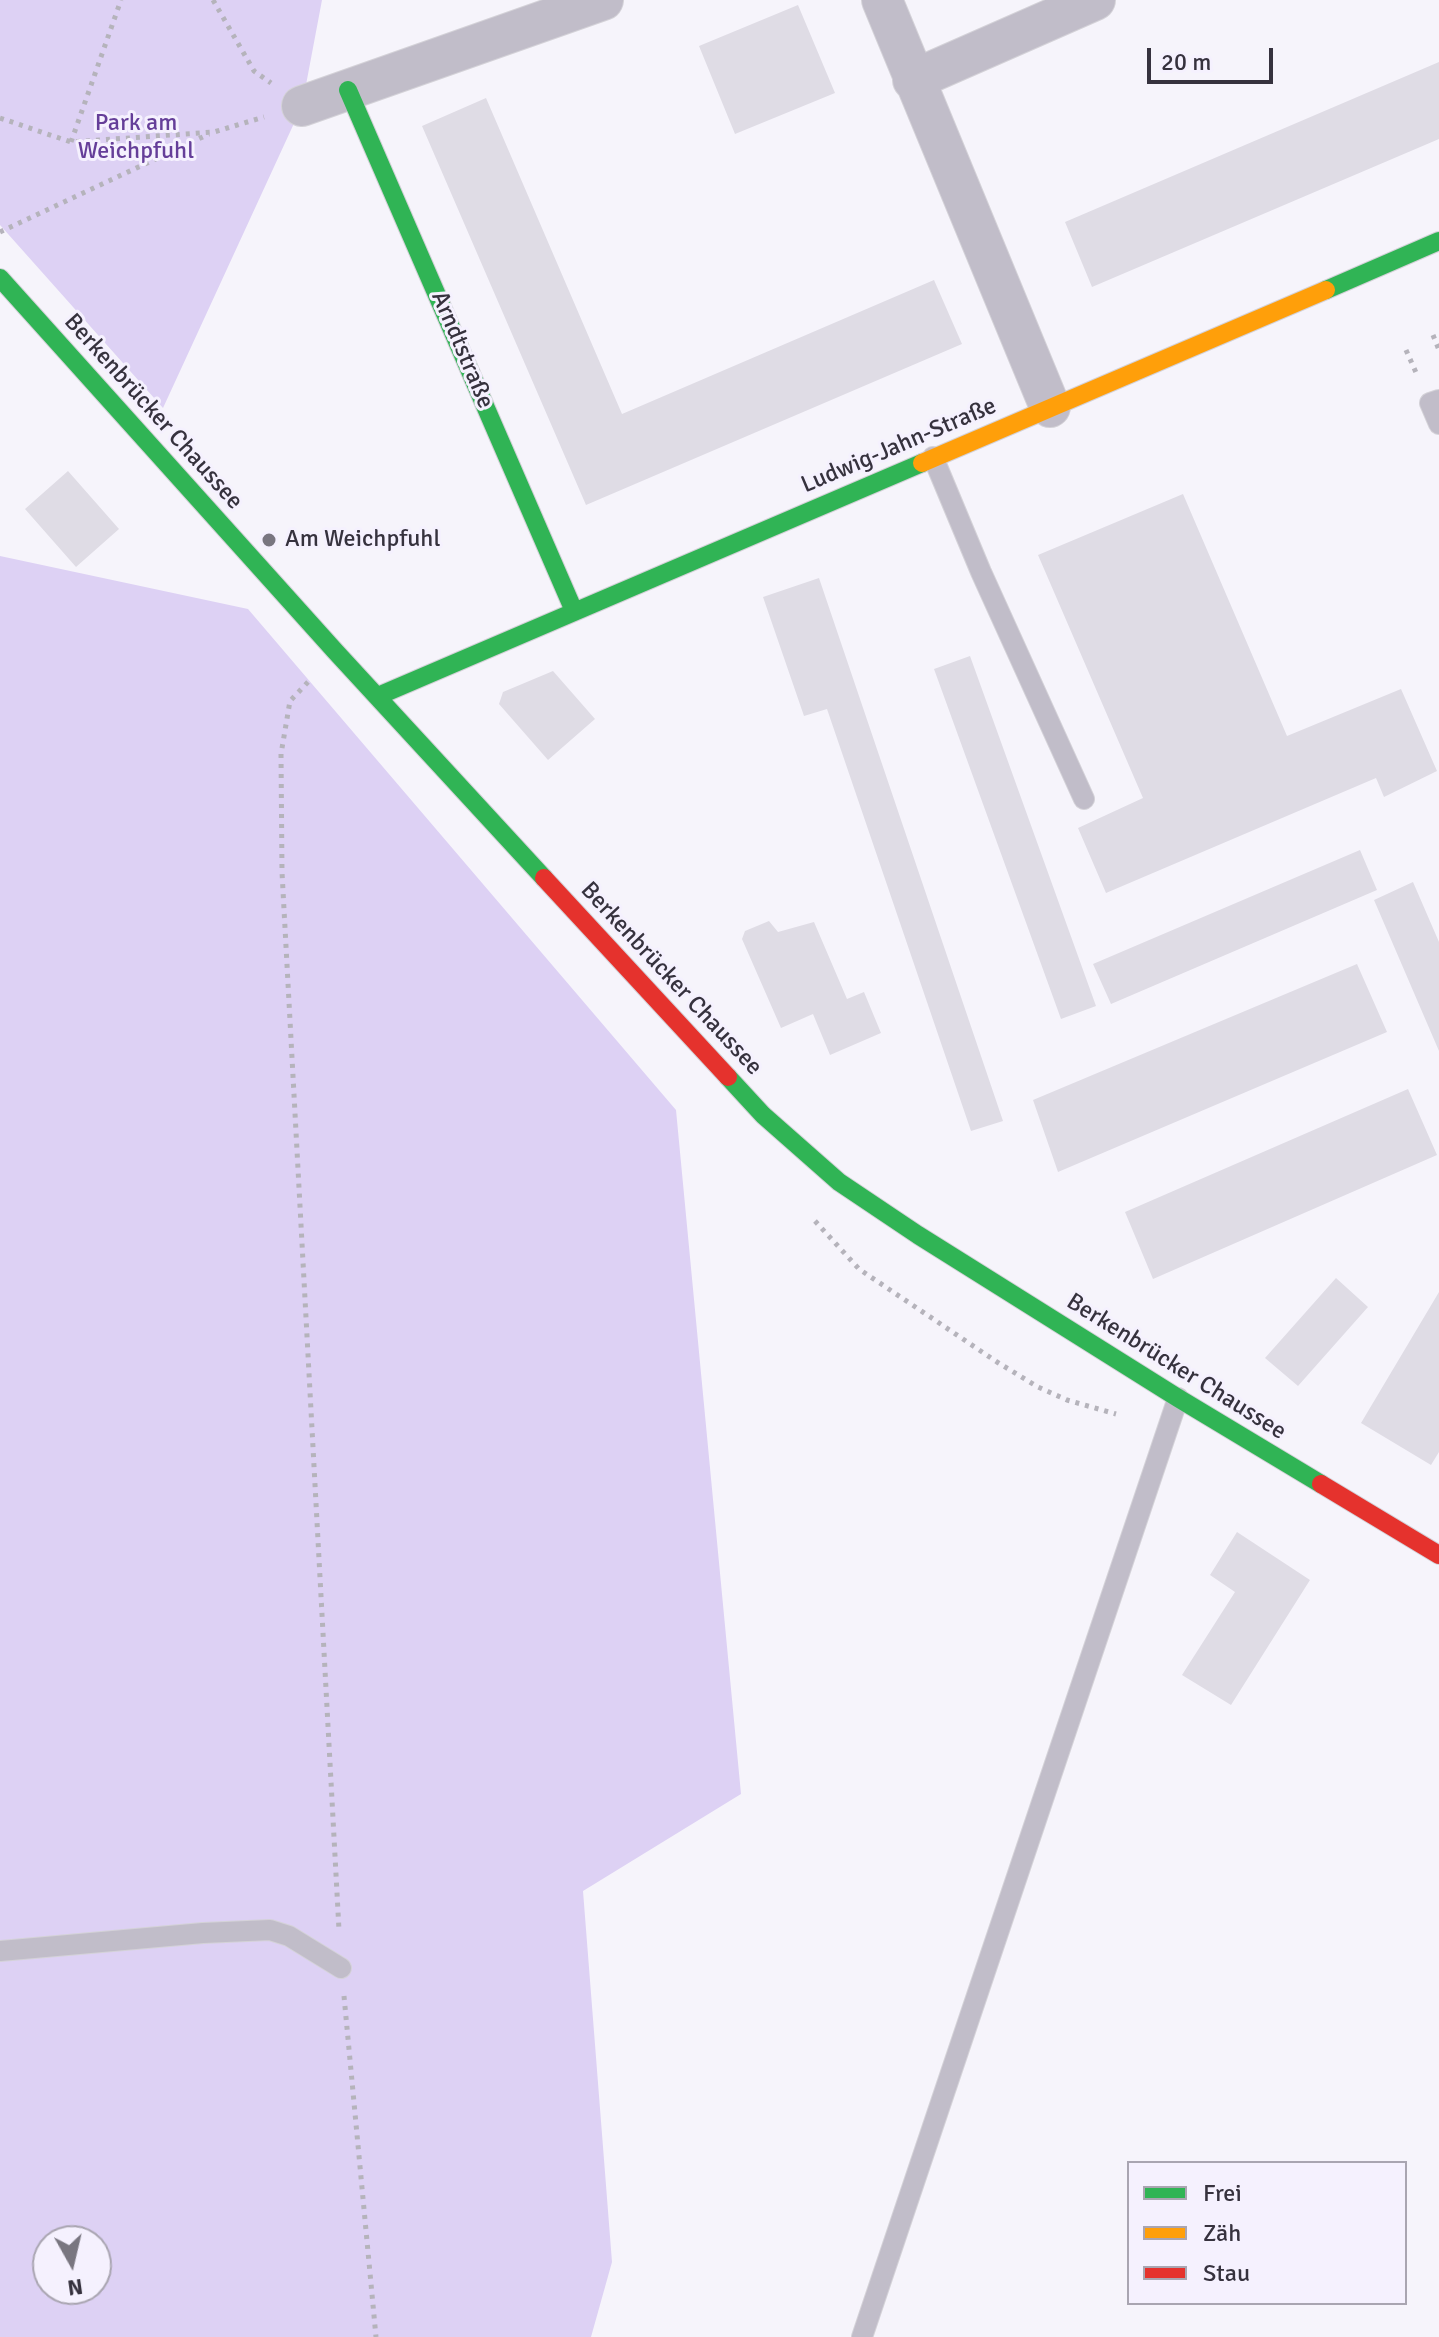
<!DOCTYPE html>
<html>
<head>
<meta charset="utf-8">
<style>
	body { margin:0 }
	#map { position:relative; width:1439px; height:2337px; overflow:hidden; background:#f6f4fb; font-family:Signika,sans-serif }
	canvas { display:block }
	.legend { position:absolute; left:1127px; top:2161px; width:280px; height:144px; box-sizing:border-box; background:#f5f1fe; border:2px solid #a9a5b1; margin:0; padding:10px 14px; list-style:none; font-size:24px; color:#36323e }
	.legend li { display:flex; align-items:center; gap:16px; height:40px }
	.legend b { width:40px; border:2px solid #a9a5b1 }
	.north { position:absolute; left:32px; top:2225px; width:80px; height:80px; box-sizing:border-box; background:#f5f1fe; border:2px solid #a9a5b1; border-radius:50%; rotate:172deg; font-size:22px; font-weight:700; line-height:32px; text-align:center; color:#36323e }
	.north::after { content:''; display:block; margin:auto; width:28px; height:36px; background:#797680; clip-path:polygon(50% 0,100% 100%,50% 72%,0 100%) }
	.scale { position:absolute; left:1147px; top:48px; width:126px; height:36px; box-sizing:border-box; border:4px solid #36323e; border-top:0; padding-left:10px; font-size:24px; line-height:28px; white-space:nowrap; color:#36323e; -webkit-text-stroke:6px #f5f1fe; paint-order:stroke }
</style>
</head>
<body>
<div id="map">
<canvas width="1439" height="2337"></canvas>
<ul class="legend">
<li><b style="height:10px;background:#30b455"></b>Frei</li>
<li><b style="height:10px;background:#ff9f0a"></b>Zäh</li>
<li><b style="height:10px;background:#e5322d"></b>Stau</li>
</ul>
<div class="north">N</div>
<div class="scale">20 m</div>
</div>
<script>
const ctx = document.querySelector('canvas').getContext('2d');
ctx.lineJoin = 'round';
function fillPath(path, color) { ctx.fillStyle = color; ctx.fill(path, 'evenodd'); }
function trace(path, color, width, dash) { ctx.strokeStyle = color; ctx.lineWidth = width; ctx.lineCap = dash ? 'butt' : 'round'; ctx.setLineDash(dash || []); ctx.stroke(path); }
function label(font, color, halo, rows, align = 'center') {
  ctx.font = font + ' Signika,sans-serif'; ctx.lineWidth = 6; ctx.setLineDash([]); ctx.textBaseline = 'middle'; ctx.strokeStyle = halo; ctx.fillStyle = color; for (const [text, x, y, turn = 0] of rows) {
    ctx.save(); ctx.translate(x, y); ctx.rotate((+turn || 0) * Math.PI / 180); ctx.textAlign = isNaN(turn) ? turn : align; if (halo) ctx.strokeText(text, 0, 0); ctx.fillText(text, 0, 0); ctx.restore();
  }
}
const green = new Path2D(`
	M0 0H322L302 106 163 408 0 225Z
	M0 556 248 609 676 1110 741 1794 583 1891 612 2262 591 2337H0ZM48 2241H96V2289H48Z`);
const building = new Path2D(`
	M798 5 835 93 735 134 699 46Z
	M1439 62V139L1092 287 1065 222Z
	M486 98 622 414 934 280 962 344 586 505 422 126Z
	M68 471 119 529 76 567 25 509Z
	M1183 494 1287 736 1401 689 1437 771 1384 797 1376 778 1106 893 1078 828 1143 798 1038 555Z
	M819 578 1003 1121 971 1131 827 709 804 716 763 597Z
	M970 656 1096 1006 1061 1019 934 669Z
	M553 671 595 719 548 760 499 704 503 692Z
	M1360 850 1377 890 1111 1004 1093 964Z
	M1413 882 1439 942V1051L1374 900Z
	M769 921 778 932 814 922 847 999 864 992 881 1033 830 1055 813 1014 781 1028 742 939 745 931Z
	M1357 964 1387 1032 1058 1172 1033 1100Z
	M1408 1089 1437 1155 1153 1279 1125 1212Z
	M1336 1278 1368 1307 1298 1386 1265 1358Z
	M1439 1292V1452L1431 1465 1361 1423Z
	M1237 1532 1310 1580 1231 1705 1182 1675 1235 1592 1210 1575Z`);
const path = new Path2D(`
	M213 0 254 71 271 83
	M0 118 71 142 214 132 264 117
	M71 142 121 0
	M0 232 209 134
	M1433 335 1439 350
	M1406 350 1418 377
	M308 682 290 701 281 754 282 872 339 1930
	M815 1221 859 1269 997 1362 1038 1387 1067 1400 1116 1414
	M344 1996 376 2337`);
const lane = new Path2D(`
	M1439 400 1430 403 1439 424
	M933 457 981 572 1084 799
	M0 1951 203 1933 270 1930 289 1936 341 1968
	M862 2337 1178 1398`);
const street = new Path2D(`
	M882 0 1050 407
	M913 80 1095 0
	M302 106 603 0`);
const fast = new Path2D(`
	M348 90 574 611
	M0 278 335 651 544 878
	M1326 290 1439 241
	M378 696 922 463
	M728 1077 763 1115 839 1182 918 1235 1178 1398 1321 1484`);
const slow = new Path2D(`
	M922 463 1326 290`);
const jam = new Path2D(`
	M544 878 728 1077
	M1321 1484 1439 1555`);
const markers = [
	[269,540,8,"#797680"]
];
const parkNames = [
	["Park am",136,124],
	["Weichpfuhl",136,152]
];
const streetNames = [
	["Arndtstraße",462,350,67],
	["Berkenbrücker Chaussee",153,412,48],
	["Ludwig-Jahn-Straße",899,446,-23],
	["Berkenbrücker Chaussee",671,979,47],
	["Berkenbrücker Chaussee",1176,1367,32]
];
const poiNames = [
	["Am Weichpfuhl",285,540]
];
fillPath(green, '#ddd1f4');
fillPath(building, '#dfdce5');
trace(lane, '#d4d2d8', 22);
trace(street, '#d4d2d8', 42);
trace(fast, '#d4d2d8', 20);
trace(slow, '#d4d2d8', 20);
trace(jam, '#d4d2d8', 20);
trace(path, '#b5b3bb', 5, [4, 6]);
trace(lane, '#c1bdc9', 20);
trace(street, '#c1bdc9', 40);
trace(fast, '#30b455', 18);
trace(slow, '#ff9f0a', 18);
trace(jam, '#e5322d', 18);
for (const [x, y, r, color] of markers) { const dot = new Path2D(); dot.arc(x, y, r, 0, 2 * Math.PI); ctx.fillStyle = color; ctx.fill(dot); trace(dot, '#f5f1fe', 3); }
label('24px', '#653e99', '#f5f1fe', parkNames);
label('24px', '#36323e', '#f5f1fe', streetNames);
label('24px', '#36323e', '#f5f1fe', poiNames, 'left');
</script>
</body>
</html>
